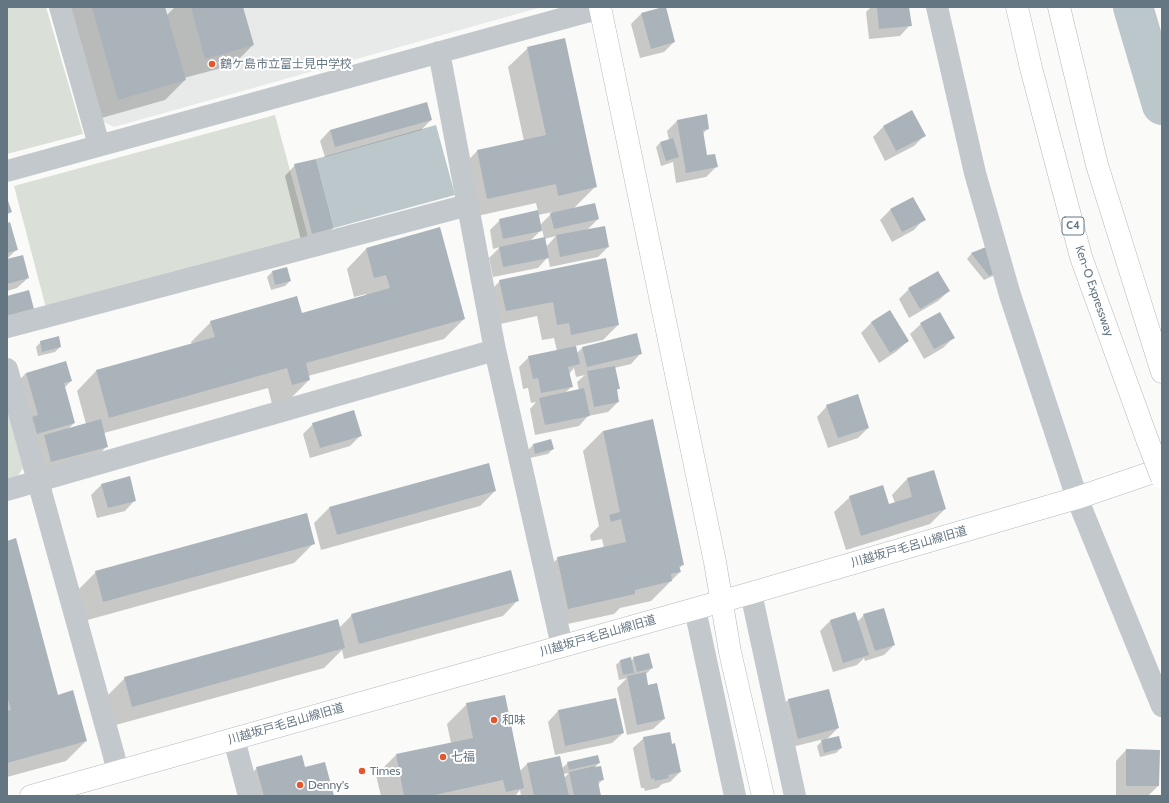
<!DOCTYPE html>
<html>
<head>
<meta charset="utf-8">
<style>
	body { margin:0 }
	#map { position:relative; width:1169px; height:803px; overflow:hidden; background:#fafaf8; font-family:Cabin,sans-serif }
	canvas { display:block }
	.frame { position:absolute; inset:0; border:8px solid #657683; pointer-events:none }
</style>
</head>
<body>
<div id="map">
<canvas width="1169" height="803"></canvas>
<div class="frame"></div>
</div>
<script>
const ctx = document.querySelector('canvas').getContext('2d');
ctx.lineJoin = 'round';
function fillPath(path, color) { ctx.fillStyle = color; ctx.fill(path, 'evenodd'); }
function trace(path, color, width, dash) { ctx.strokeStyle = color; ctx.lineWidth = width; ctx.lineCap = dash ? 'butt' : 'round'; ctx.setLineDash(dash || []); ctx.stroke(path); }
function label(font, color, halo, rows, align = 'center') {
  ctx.font = font + ' Cabin,"Noto Sans JP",sans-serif'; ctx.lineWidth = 4; ctx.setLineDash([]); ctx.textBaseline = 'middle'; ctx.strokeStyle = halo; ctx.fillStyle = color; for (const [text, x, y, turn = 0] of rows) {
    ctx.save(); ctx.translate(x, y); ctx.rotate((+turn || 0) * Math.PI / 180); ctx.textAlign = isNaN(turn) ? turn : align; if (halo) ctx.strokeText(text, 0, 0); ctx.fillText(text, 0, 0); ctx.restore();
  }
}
const built = new Path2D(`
	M70 7H542L114 127 101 121Z`);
const green = new Path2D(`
	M7 7H46L83 134 7 154Z
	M275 115 308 237 46 308 14 186Z
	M7 409 23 468 18 476 7 479Z`);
const water = new Path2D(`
	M436 125 455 195 334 228 316 159Z`);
const shadow = new Path2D(`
	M67 7H164L167 15 175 7H242L253 45 233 65 184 78 185 80 165 100 98 119Z
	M871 7H908L910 25 900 36 869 39 866 12Z
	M641 14 674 42 664 52 640 58 631 24Z
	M528 48 595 187 574 208 598 219 587 230 608 247 598 257 550 267 548 257 538 268 493 277 489 258 500 247 493 249 490 230 500 220 538 211 536 203 468 218 458 171 477 151 524 141 508 67ZM553 212 540 225 538 215ZM542 229 544 238 530 241ZM556 236 546 247 544 239Z
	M431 120 421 130 325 157 320 141 330 130Z
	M677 121 708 129 702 134 706 157 716 167 706 177 676 183 673 162 661 166 656 147 661 142 669 140 667 131Z
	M883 127 924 136 914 146 885 161 873 137Z
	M295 165 333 228 323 238 302 244 285 176Z
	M913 198 924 219 914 230 892 242 880 220 890 210Z
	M7 224 17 249 7 259Z
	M990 246 995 275 984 280 967 259 971 254Z
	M366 249 464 319 444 339 308 376 309 380 289 400 272 404 268 388 104 433 107 446 97 457 41 472 11 389 26 373 71 381 64 388 74 423 68 429 86 424 77 391 96 371 192 345 191 342 211 322 302 314 367 296 366 294 354 297 347 269Z
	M7 260 28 278 17 288 7 291Z
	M286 268 290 281 285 286 271 290 267 277 272 272Z
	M500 281 618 325 603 340 575 346 577 353 582 348 641 353 631 364 614 368 619 388 616 391 618 402 608 412 588 416 579 426 535 435 530 409 536 402 531 403 528 388 523 389 519 367 529 357 557 351 554 338 542 340 537 316 491 326 485 296ZM574 368 576 377 585 375 577 382 579 390 565 393 571 387 569 374Z
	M909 289 949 291 938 301 909 318 899 299Z
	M29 292 7 320V297Z
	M889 311 908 341 897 351 879 363 861 333 871 323Z
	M921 324 953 338 943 348 924 359 910 334Z
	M41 342 60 347 55 352 38 356 36 347Z
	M827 406 868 428 858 438 828 448 817 417Z
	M313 424 361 435 350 446 310 458 303 434Z
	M603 431 683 564 679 569 680 572 651 601 620 608 614 614 549 628 538 578 558 558 604 548 602 539 591 541 590 535 599 526 583 451Z
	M550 440 553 449 548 454 530 458 528 450 533 445Z
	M488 464 495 491 480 506 321 550 314 523 329 508Z
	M907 479 945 509 930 524 846 550 834 512 850 497 888 505 895 503 892 495Z
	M101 485 135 500 125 511 97 518 91 495Z
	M7 542 58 696 86 741 66 761 7 777Z
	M314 543 294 563 84 621 76 592 96 572Z
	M518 600 503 616 344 659 342 650 324 668 112 726 105 698 125 678 339 628 352 615Z
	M864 615 894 645 884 655 865 661 864 658 857 665 833 672 820 631 830 621 857 622Z
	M634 658 652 668 647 673H645L648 686 664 719 653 729 627 735 617 688 627 678 619 680 616 665 620 661H631Z
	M615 699 623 733 612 743 555 755 548 722 558 711Z
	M788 700 838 728 825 741 841 748 836 753 820 757 817 746 824 739 788 748 778 710Z
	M467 704 519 772 527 764 562 768 568 763H599L593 769 602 780 598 785 600 796H521L520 790 515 796H381L376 775 396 755 451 743 447 724ZM569 773 564 778 563 774Z
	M644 738 672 745 680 772 670 782 662 784 658 788 645 791 644 788H641L633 748Z
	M1126 750 1158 786 1148 796H1116V761Z
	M257 768 305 769 333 796H245L241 784Z`);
const river = new Path2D(`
	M1133 7 1162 105`);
const building = new Path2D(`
	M92 7H165L186 80 118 100Z
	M191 7H243L254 45 205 59Z
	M663 7H666L675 42 651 49 641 13Z
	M877 7H909L912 26 879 29Z
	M565 38 597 187 558 196 556 184 487 199 477 150 546 135 527 47Z
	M427 102 432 120 335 147 330 130Z
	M912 110 926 136 896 151 883 126Z
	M707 114 709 129 703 130 707 155 715 154 718 167 686 173 677 120Z
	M673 138 679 157 666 161 660 142Z
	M316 159 334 228 312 234 294 164Z
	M913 197 926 220 902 232 890 209Z
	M7 198 12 212 7 214Z
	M595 203 599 219 554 229 550 213Z
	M538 210 542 231 503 239 499 219Z
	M10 222 18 250 7 253V223Z
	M605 226 609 247 560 257 556 235Z
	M440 227 465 319 306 363 310 380 292 385 287 368 109 418 96 370 215 337 210 321 297 296 302 313 390 288 386 275 374 278 366 248Z
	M545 237 549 258 503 267 499 247Z
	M991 245 1001 271 989 276 971 253Z
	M23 255 29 278 7 284V259Z
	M606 258 619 325 571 335 569 323 557 325 553 302 506 311 499 280Z
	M287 267 291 281 275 285 272 271Z
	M938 271 950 291 920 309 908 288Z
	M29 290 34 309 8 316 7 296Z
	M890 310 909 341 890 353 871 322Z
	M940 312 955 338 934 349 920 323Z
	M637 333 642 354 587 367 582 347Z
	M59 336 61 347 42 352 40 341Z
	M576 346 580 364 568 367 573 387 541 393 538 378 533 379 528 356Z
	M66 361 72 381 64 383 75 423 37 434 32 417 38 415 26 373Z
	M615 366 620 389H617L619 402 594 407 587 371Z
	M584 388 590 416 545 425 539 398Z
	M858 394 869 428 838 438 826 405Z
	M354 410 362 436 320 448 312 423Z
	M101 419 108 447 51 462 44 435Z
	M653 419 684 565 679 566 681 572 671 574 672 581 635 590V594L568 609 557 557 626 542 621 519 611 522 609 515 620 512 603 431Z
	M551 439 554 449 535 454 533 444Z
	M489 463 496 491 337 535 329 507Z
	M934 470 946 509 861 536 849 496 883 485 889 504 912 497 907 478Z
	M130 476 136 501 108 508 101 484Z
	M307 513 315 544 103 602 95 571Z
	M16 538 58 695 73 690 87 741 7 763V711L11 710 7 696V541Z
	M511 570 519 601 359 644 351 614Z
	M884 608 895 645 875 651 863 614Z
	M855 612 869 655 843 663 830 620Z
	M338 619 345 648 132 707 124 677Z
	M649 653 653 668 637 672 633 657Z
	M631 657 634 673 623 675 620 660Z
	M646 672 648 685 657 683 665 719 637 725 627 676Z
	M829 689 839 728 798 739 788 699Z
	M505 695 524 788 506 792 503 780 430 796H404L396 754 473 738 466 703Z
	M616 698 624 733 565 746 558 710Z
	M670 732 672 744 675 743 681 772 668 775 669 778 655 781 654 778 651 779 643 737Z
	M839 736 842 748 824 753 821 740Z
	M1126 749 1160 750 1159 786H1126Z
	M302 755 305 767 325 762 334 796H264L256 767Z
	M598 755 600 763 569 770 567 762Z
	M560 756 569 796H534L527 763Z
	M595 766V767L601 766 604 780 598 781 601 796H574L569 772Z`);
const street = new Path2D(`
	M60 7 99 145
	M937 7 975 173 1010 295 1077 498 1162 706
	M439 52 495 350 562 646
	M7 171 601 8
	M7 327 468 205
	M7 369 114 756 117 772
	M7 490 495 350
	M751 593 795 796
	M695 609 735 796
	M234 739 249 796`);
const secondary = new Path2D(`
	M600 7 715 562 730 652 763 796
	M31 796 751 593 1077 498 1162 469`);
const highway = new Path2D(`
	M1017 7 1031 68 1081 257 1147 439
	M1059 7 1097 165 1162 372`);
const highwayBridge = new Path2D(`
	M1147 439 1162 478`);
const markers = [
	[212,64,4,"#e4572e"],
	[494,720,4,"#e4572e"],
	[443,757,4,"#e4572e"],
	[362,771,4,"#e4572e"],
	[300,785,4,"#e4572e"]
];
const shields = [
	[1073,226,22]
];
const shieldNames = [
	["C4",1073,226]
];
const poiNames = [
	["鶴ケ島市立富士見中学校",220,64],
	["和味",502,720],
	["七福",451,757],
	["Times",370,771],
	["Denny's",308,785]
];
const streetNames = [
	["Ken-O Expressway",1094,291,71],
	["川越坂戸毛呂山線旧道",909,547,-16],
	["川越坂戸毛呂山線旧道",598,636,-16],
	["川越坂戸毛呂山線旧道",286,724,-16]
];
fillPath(built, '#e8e9e9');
fillPath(green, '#dadfd7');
fillPath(water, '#bbc7cb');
fillPath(shadow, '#0003');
trace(river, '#bbc7cb', 40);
fillPath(building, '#aab3b9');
trace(secondary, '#b3babf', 23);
trace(highway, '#b4b9bd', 23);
trace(street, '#c3c8cc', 22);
trace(secondary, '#fff', 22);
trace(highway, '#fff', 22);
trace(highwayBridge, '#b4b9bd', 23, []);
trace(highwayBridge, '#fff', 22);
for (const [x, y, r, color] of markers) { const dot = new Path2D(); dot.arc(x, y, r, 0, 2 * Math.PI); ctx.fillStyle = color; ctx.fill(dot); trace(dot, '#fff', 1.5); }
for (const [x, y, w] of shields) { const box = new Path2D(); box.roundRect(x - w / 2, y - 9, w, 18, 3); ctx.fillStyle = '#fff'; ctx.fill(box); trace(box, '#657683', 1); }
label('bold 11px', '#657683', null, shieldNames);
label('12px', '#657683', '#fff', poiNames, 'left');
label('12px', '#657683', '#fff', streetNames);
</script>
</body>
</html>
